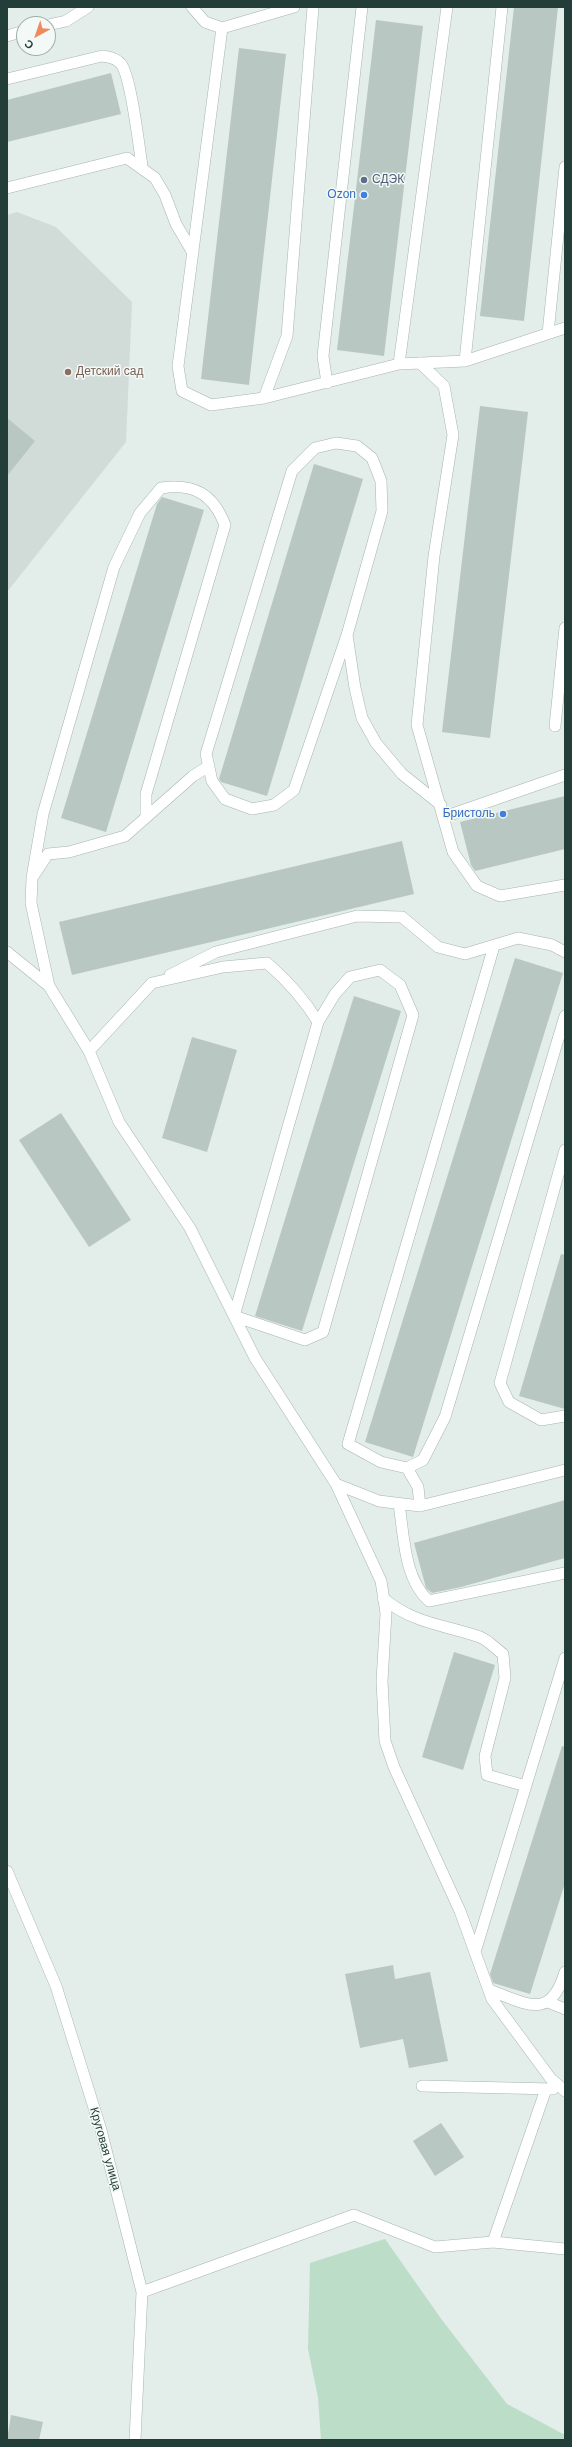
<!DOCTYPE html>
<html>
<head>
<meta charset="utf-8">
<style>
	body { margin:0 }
	#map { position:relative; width:572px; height:2447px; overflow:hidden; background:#e3ede9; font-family:Arial,sans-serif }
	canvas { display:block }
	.frame { position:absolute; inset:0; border:8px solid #233d38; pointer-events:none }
	.north { position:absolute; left:16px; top:16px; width:40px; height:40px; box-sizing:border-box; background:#f3f9f7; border:1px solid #a0aeab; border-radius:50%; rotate:220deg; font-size:11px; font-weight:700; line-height:16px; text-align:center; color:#233d38 }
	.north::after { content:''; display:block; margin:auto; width:14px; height:18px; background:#ef8a5f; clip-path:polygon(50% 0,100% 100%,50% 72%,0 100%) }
</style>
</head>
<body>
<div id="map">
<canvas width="572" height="2447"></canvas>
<div class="frame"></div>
<div class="north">С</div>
</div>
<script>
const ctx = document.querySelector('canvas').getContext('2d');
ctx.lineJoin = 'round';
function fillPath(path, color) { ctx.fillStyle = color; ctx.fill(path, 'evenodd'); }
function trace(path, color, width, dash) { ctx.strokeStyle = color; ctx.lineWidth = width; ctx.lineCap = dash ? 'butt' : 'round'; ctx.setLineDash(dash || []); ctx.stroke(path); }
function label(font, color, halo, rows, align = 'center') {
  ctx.font = font + ' Arial,sans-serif'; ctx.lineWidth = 3; ctx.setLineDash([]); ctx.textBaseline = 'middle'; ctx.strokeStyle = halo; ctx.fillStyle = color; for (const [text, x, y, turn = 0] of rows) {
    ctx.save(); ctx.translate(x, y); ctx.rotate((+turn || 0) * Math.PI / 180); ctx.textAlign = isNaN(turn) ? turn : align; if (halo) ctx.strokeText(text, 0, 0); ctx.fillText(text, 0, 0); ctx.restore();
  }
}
const built = new Path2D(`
	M17 212 56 227 132 302 126 442 7 592V215Z`);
const green = new Path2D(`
	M385 2239 442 2320 507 2404 565 2435V2440H321L318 2397 308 2349 310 2263Z`);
const building = new Path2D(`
	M514 7H558L524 321 480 316Z
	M376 20 423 26 384 356 337 350Z
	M239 48 286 54 249 385 201 379Z
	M111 73 121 114 7 142V100Z
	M480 406 528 412 490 738 442 732Z
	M7 418 35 441 7 476Z
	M314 464 363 479 267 796 221 782 219 779Z
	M162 497 204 510 106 832 61 818 157 504Z
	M565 796V849L475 871 471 865 460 822Z
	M402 841 414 894 72 975 59 922Z
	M515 958 563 973 413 1457 365 1442Z
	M354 996 401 1011 302 1331 255 1316Z
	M192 1037 237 1050 207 1152 162 1138Z
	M61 1113 131 1220 89 1247 19 1140Z
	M561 1254 565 1255V1409L519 1396Z
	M565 1500V1558L461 1587 432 1593 426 1588 414 1543Z
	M454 1652 495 1665 463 1770 422 1757Z
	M562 1746 565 1747V1883L530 1994 493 1983 490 1974Z
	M393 1965 395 1979 430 1972 448 2061 409 2068 403 2039 360 2048 345 1974Z
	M441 2123 464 2157 435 2176 413 2141Z
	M11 2415 43 2422 39 2440H7Z`);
const lane = new Path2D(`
	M192 7 205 22 222 28 294 7
	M48 25 66 21 88 7
	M222 28 178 366 182 391 211 405 264 398 399 364 465 361 565 328
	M7 36 24 31
	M7 79 102 56C109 57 116 58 121 64 131 76 139 147 142 166
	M7 188 127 158 155 178 165 195 176 224 193 253
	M548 333 565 167
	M465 361 502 7
	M420 363 444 386 453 435 434 556 417 725 453 852 477 886 500 896 565 885
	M399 364 447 7
	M327 383 323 356 362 7
	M264 398 287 336 313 7
	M347 635 294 790 274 805 252 809 225 799 212 781 206 754 292 471 315 448 336 443 357 446 372 458 381 481 382 511 347 635 355 688 362 718 376 743 402 774 441 805
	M555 726 565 628
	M444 817 565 775
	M32 878 43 814 114 567 140 513 161 488C194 483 213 494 225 525L146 794V817
	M7 952 49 986 89 1051 119 1122 190 1228 255 1358 336 1484 381 1581 386 1613 382 1681 385 1741 394 1767 460 1911 492 1999 551 2079 565 2091
	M170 975 216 952 357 916 402 917 438 947 465 954 518 938 552 945 565 952
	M49 986 31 903 32 878 48 854 69 852 125 836 193 776 209 766
	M89 1051 152 983 223 967 267 963C288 981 304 999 318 1022L234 1316 305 1340 323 1332 413 1015 400 985 380 970 350 977 335 994 318 1022
	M565 1150 500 1383 509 1402 541 1420 565 1416
	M407 1468 423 1460 445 1417 565 1016
	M336 1484 379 1501 420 1506 565 1470
	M399 1504C404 1536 404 1579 429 1601L565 1573
	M420 1506 418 1487 407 1468 381 1462 348 1444 494 946
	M383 1598C413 1624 446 1625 480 1637 488 1640 496 1649 503 1654L505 1678 485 1756 487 1775 526 1786
	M7 1871 56 1986 101 2130 142 2292 135 2440
	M475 1952 565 1658
	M489 1990C526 2003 550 2022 565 1972
	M548 2002 565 2009
	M422 2086 553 2089
	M493 2242 546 2089
	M142 2292 354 2215 435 2247 493 2242 565 2249`);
const markers = [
	[364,180,4,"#5c6f8a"],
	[364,195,4,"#3f7fe0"],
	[68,372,4,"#8d6e63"],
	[503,814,4,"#3f7fe0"]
];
const serviceNames = [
	["СДЭК",372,180]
];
const shopNames = [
	["Ozon",356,195],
	["Бристоль",495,814]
];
const educationNames = [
	["Детский сад",76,372]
];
const streetNames = [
	["Круговая улица",105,2149,74]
];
fillPath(built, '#d1dcd8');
fillPath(green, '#bcddc7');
fillPath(building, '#b8c7c2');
trace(lane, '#a6b5b0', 12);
trace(lane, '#fff', 11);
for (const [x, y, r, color] of markers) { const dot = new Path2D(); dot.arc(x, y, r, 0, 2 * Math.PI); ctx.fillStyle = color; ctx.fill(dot); trace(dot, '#f3f9f7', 1.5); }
label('12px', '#4e5e75', '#f3f9f7', serviceNames, 'left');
label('12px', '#366cbe', '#f3f9f7', shopNames, 'right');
label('12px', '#785e54', '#f3f9f7', educationNames, 'left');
label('12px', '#233d38', '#f3f9f7', streetNames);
</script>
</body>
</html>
